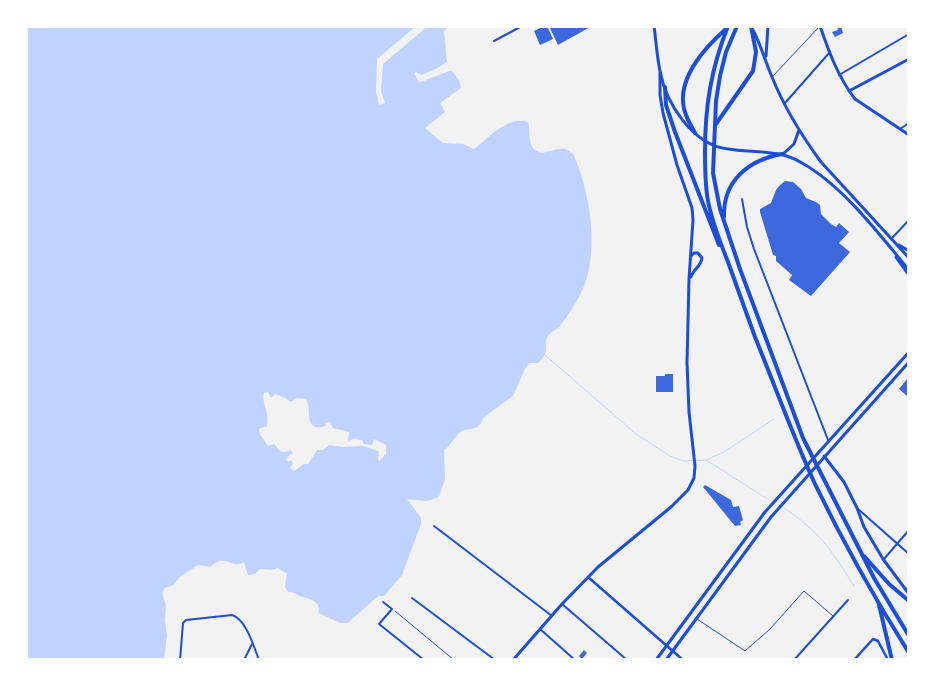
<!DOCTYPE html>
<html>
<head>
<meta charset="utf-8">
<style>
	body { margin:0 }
	#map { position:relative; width:935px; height:686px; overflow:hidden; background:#f2f2f2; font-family:Rubik,sans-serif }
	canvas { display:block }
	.frame { position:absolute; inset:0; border:28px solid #fff; pointer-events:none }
</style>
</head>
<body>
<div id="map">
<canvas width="935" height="686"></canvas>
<div class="frame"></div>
</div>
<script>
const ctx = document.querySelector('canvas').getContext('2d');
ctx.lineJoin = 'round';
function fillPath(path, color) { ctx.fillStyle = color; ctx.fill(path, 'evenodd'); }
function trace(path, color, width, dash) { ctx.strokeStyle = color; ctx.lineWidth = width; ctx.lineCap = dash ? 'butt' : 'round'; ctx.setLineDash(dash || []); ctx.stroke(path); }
const water = new Path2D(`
	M26 26H416L377 59 376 92 379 105 385 103 381 91 383 64 428 26H449L444 31 447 62 436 69 421 75 416 72 414 73 419 82H421L449 71H452L459 80 461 88 440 103 445 112 425 128 443 143 463 144 474 149C488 138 509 115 528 122 531 131 527 141 534 149 544 161 562 138 574 156 591 194 601 259 579 297 573 307 567 317 560 326 556 330 551 332 548 336 542 346 552 350 538 363H529L524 371 513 396 483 418C478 434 467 425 458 434 453 440 450 446 444 450L445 479 439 497 427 501 407 499 421 518V524L402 575 384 596H378L348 623H340L319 613C319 601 313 600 303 597 296 595 295 592 288 592L285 587 287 574 278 568 272 570 260 569 255 574 248 575 244 562C230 570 227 552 210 567L198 565 180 577 173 585 165 588 162 593 166 606 165 620 167 635 164 660H26ZM268 392 271 398 275 394 285 398 291 402 297 398 306 399C313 410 302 433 326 426L325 423 330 422 333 428 349 432 348 441 354 439 362 440 364 444 372 445 374 439 386 445V453L380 461 378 460 379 451 362 446 343 447 329 445 323 450H317L308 464H304L294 471 290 468 293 464 291 460 288 462 286 460 289 455 293 453 290 450 285 452 280 451 274 444 268 446 260 434 259 429 267 426C270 411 261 403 264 393Z`);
const stream = new Path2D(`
	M545 355 636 434 670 456 683 461 706 460 766 498
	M706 460 724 452 774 419
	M784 508C793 514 801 520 809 527 828 544 841 565 854 586`);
const building = new Path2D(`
	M544 26H547L553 39 540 45 534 31Z
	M549 26H592L558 45Z
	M837 26H841L843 33 835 37 832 32 838 30Z
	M785 181 793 182 801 189 806 198 816 202 820 205 821 214 831 224 836 227 839 223 849 232 839 243 850 252 811 296 789 280 792 275 776 261V256L773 255 760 212V209L771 203 776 190 779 186Z
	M665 374H673V392H656V376H665Z
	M907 379 909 394 907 396 899 389Z
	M705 485 731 500 733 507 739 506 743 520 740 522 741 525 735 526 703 487Z
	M584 650 587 653 582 659 579 656Z`);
const path = new Path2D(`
	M395 611 454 660`);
const service = new Path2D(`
	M772 77 819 27
	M697 619 745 651 770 629 804 591 833 616`);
const minor = new Path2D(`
	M494 41 522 26
	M839 75 909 34
	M785 103 830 52
	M900 129 909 123
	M742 199 747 227 754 249 828 440
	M892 238 909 220
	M858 509 909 554
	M434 526 552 616
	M884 559 909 530
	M412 598 495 660
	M383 602 392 609 379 624 424 660
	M562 604 627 660
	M540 629 575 660
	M180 660 183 623 186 620 232 615C246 619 254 647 259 660
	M244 660 252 644
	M794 660 848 600`);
const tertiary = new Path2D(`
	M588 577 683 660
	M854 660 873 639 878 641 888 660`);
const secondary = new Path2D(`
	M820 26C829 52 838 77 855 99L909 135
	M849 91 909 59
	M691 277C693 269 701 267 702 258L698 253H694L691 256
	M824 456 844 482 857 508 864 527 883 559 909 594
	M513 660 562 604 598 567 671 507 688 490 694 478 695 466 689 412 687 363 689 279 693 220 692 208 677 165 663 113 660 95V73`);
const primary = new Path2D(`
	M654 26C656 41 657 57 660 71 666 104 693 145 728 149 754 153 779 149 802 163 843 186 879 234 909 270
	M753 30C761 45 765 61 772 77 784 107 802 136 821 162L909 258
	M766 56 768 26
	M783 154 794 144 799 130
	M899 245 909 251
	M896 257 909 275
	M656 660 765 512 909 352
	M666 660 771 517 909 362`);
const motorway = new Path2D(`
	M728 26C711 69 705 106 705 152 705 168 705 185 708 201 712 222 720 242 728 262 737 287 746 312 755 337 775 386 793 436 815 484 843 542 875 599 909 653
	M737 26 726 52 720 76 716 101 713 173 720 209 740 269 803 438 874 578 909 636
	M665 87 666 105 675 132 719 245
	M716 124 753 71 756 52 751 26
	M695 133C692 127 688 121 686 115 673 82 704 48 727 28
	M724 217C723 180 749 160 782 154
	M864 556 889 584 909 601
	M879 605 892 660`);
fillPath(water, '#bfd3fe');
trace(stream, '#bfd3fe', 1);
fillPath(building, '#3d67dc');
trace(path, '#1d4ed8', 1);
trace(service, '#1d4ed8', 1);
trace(minor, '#1d4ed8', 2);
trace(tertiary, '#1d4ed8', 2.5);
trace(secondary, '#1d4ed8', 3);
trace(primary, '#1d4ed8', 3);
trace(motorway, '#1d4ed8', 4);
</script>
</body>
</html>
